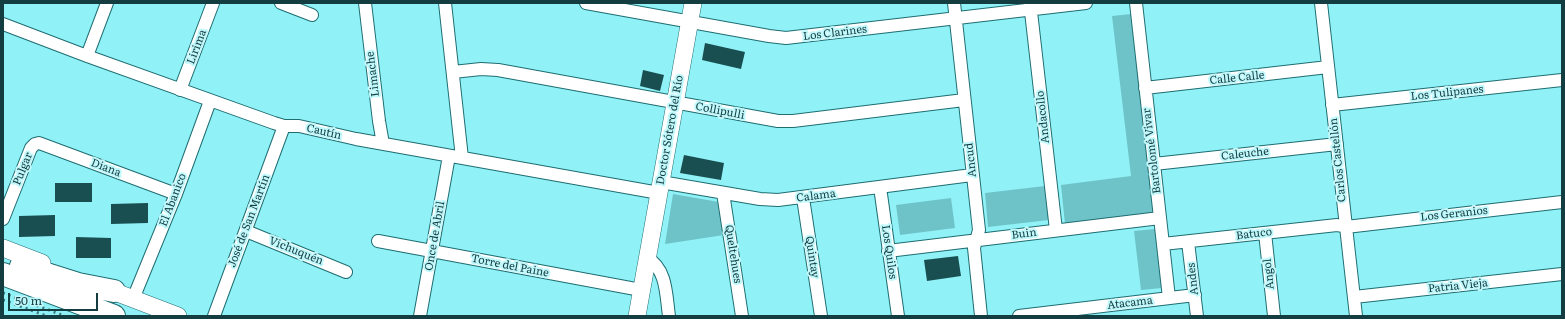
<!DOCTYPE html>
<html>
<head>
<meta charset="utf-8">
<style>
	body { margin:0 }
	#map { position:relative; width:1565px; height:319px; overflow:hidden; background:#90f2f7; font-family:Literata,serif }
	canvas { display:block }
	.frame { position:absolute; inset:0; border:4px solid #133d40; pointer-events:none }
	.scale { position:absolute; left:8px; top:293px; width:90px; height:18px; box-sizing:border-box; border:2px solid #133d40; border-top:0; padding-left:5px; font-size:12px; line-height:14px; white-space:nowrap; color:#133d40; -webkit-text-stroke:3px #c1f8fb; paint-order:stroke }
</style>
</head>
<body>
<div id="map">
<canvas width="1565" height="319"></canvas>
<div class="frame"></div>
<div class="scale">50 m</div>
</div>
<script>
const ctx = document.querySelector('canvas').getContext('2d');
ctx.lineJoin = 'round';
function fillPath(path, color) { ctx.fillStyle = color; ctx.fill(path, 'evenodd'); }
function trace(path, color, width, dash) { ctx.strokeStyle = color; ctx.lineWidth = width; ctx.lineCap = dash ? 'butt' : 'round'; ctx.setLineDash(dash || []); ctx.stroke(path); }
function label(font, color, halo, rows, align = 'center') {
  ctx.font = font + ' Literata,serif'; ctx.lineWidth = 4; ctx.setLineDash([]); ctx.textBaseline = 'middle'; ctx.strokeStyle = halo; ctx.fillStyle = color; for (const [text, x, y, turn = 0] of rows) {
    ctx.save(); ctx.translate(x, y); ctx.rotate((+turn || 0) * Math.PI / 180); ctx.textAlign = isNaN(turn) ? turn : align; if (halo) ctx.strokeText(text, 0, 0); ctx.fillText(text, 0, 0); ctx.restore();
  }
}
const green = new Path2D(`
	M1131 14 1154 214 1065 224 1061 185 1131 176 1112 16Z
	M1045 186 1049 220 988 227 985 193Z
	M673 194 719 202 724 235 665 244Z
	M951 198 955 228 900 235 896 205Z
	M1155 229 1162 288 1141 290 1134 231Z`);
const building = new Path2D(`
	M705 43 745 52 741 69 702 60Z
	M643 70 664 75 660 91 640 86Z
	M684 155 724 163 721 180 680 173Z
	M55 183H92V202H55Z
	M148 203V223L111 224V204Z
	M55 215V236L19 237V216Z
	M76 237 111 238V258H76Z
	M958 256 961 276 927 281 924 260Z`);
const minor = new Path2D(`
	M281 3 312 15
	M365 3 379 121 383 144
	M445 3 462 158
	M586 3 769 36 786 38 1086 3
	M954 3 979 230 974 248 981 316
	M1030 3 1056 230
	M1136 3 1169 298
	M1321 3 1356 316
	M3 24 87 56 274 123 284 126H299L356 139 659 193
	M87 56 107 3
	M453 72 481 69 498 70 778 121H793L964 100
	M1145 88 1328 67
	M180 90 213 3
	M1332 105 1562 80
	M1154 164 1337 144
	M661 182 760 199 778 200 972 175
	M880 187 898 316
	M723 193 742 316
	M803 198 821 316
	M3 219 31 148 35 144 39 143 176 194
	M246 231 346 272
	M1265 233 1274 316
	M378 241 641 290
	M1188 242 1197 316
	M1163 244 1337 225 1346 227 1562 202
	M888 251 1160 218
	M647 258C667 269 666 295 669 316
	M1354 297 1562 274
	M133 299 176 194 210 101
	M214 316 284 126
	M420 316 449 156
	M1019 316 1195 295`);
const secondary = new Path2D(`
	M3 248 42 263
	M102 287 178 316
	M637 316 693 3`);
const motorway = new Path2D(`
	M21 266 78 284 114 291
	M3 274 114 316`);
const rail = new Path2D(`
	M3 293 65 316
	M3 300 47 316`);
const streetNames = [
	["Los Clarines",835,33,-7],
	["Lirima",197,47,-69],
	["Limache",373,74,-97],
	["Calle Calle",1237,78,-6],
	["Los Tulipanes",1447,93,-6],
	["Collipulli",720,111,11],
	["Andacollo",1043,117,-96],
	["Doctor Sótero del Río",670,130,-80],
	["Cautín",324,132,13],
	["Bartolomé Vivar",1152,151,-97],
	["Caleuche",1245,154,-6],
	["Ancud",971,160,-96],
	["Carlos Castellón",1338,160,-96],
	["Diana",106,168,21],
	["Pulgar",23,169,-68],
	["Calama",816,196,-7],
	["El Abanico",173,200,-69],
	["Los Geranios",1454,214,-6],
	["José de San Martín",249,221,-69],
	["Buin",1024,234,-7],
	["Batuco",1254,234,-7],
	["Once de Abril",435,236,-80],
	["Vichuquén",296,251,22],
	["Los Quilos",889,252,82],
	["Queltehues",733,254,81],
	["Quintay",812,257,81],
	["Torre del Paine",510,266,11],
	["Angol",1269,274,-96],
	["Andes",1193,279,-96],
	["Patria Vieja",1458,286,-6],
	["Atacama",1130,303,-7]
];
fillPath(green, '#6ec3c8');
fillPath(building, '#1a4f51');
trace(minor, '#1e6d71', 14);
trace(secondary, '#1e6d71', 18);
trace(motorway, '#1e6d71', 24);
trace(minor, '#fff', 12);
trace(secondary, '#fff', 17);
trace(motorway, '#fff', 22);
trace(rail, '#3c797c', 3, [2, 4]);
label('11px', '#133d40', '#c1f8fb', streetNames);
</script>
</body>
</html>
